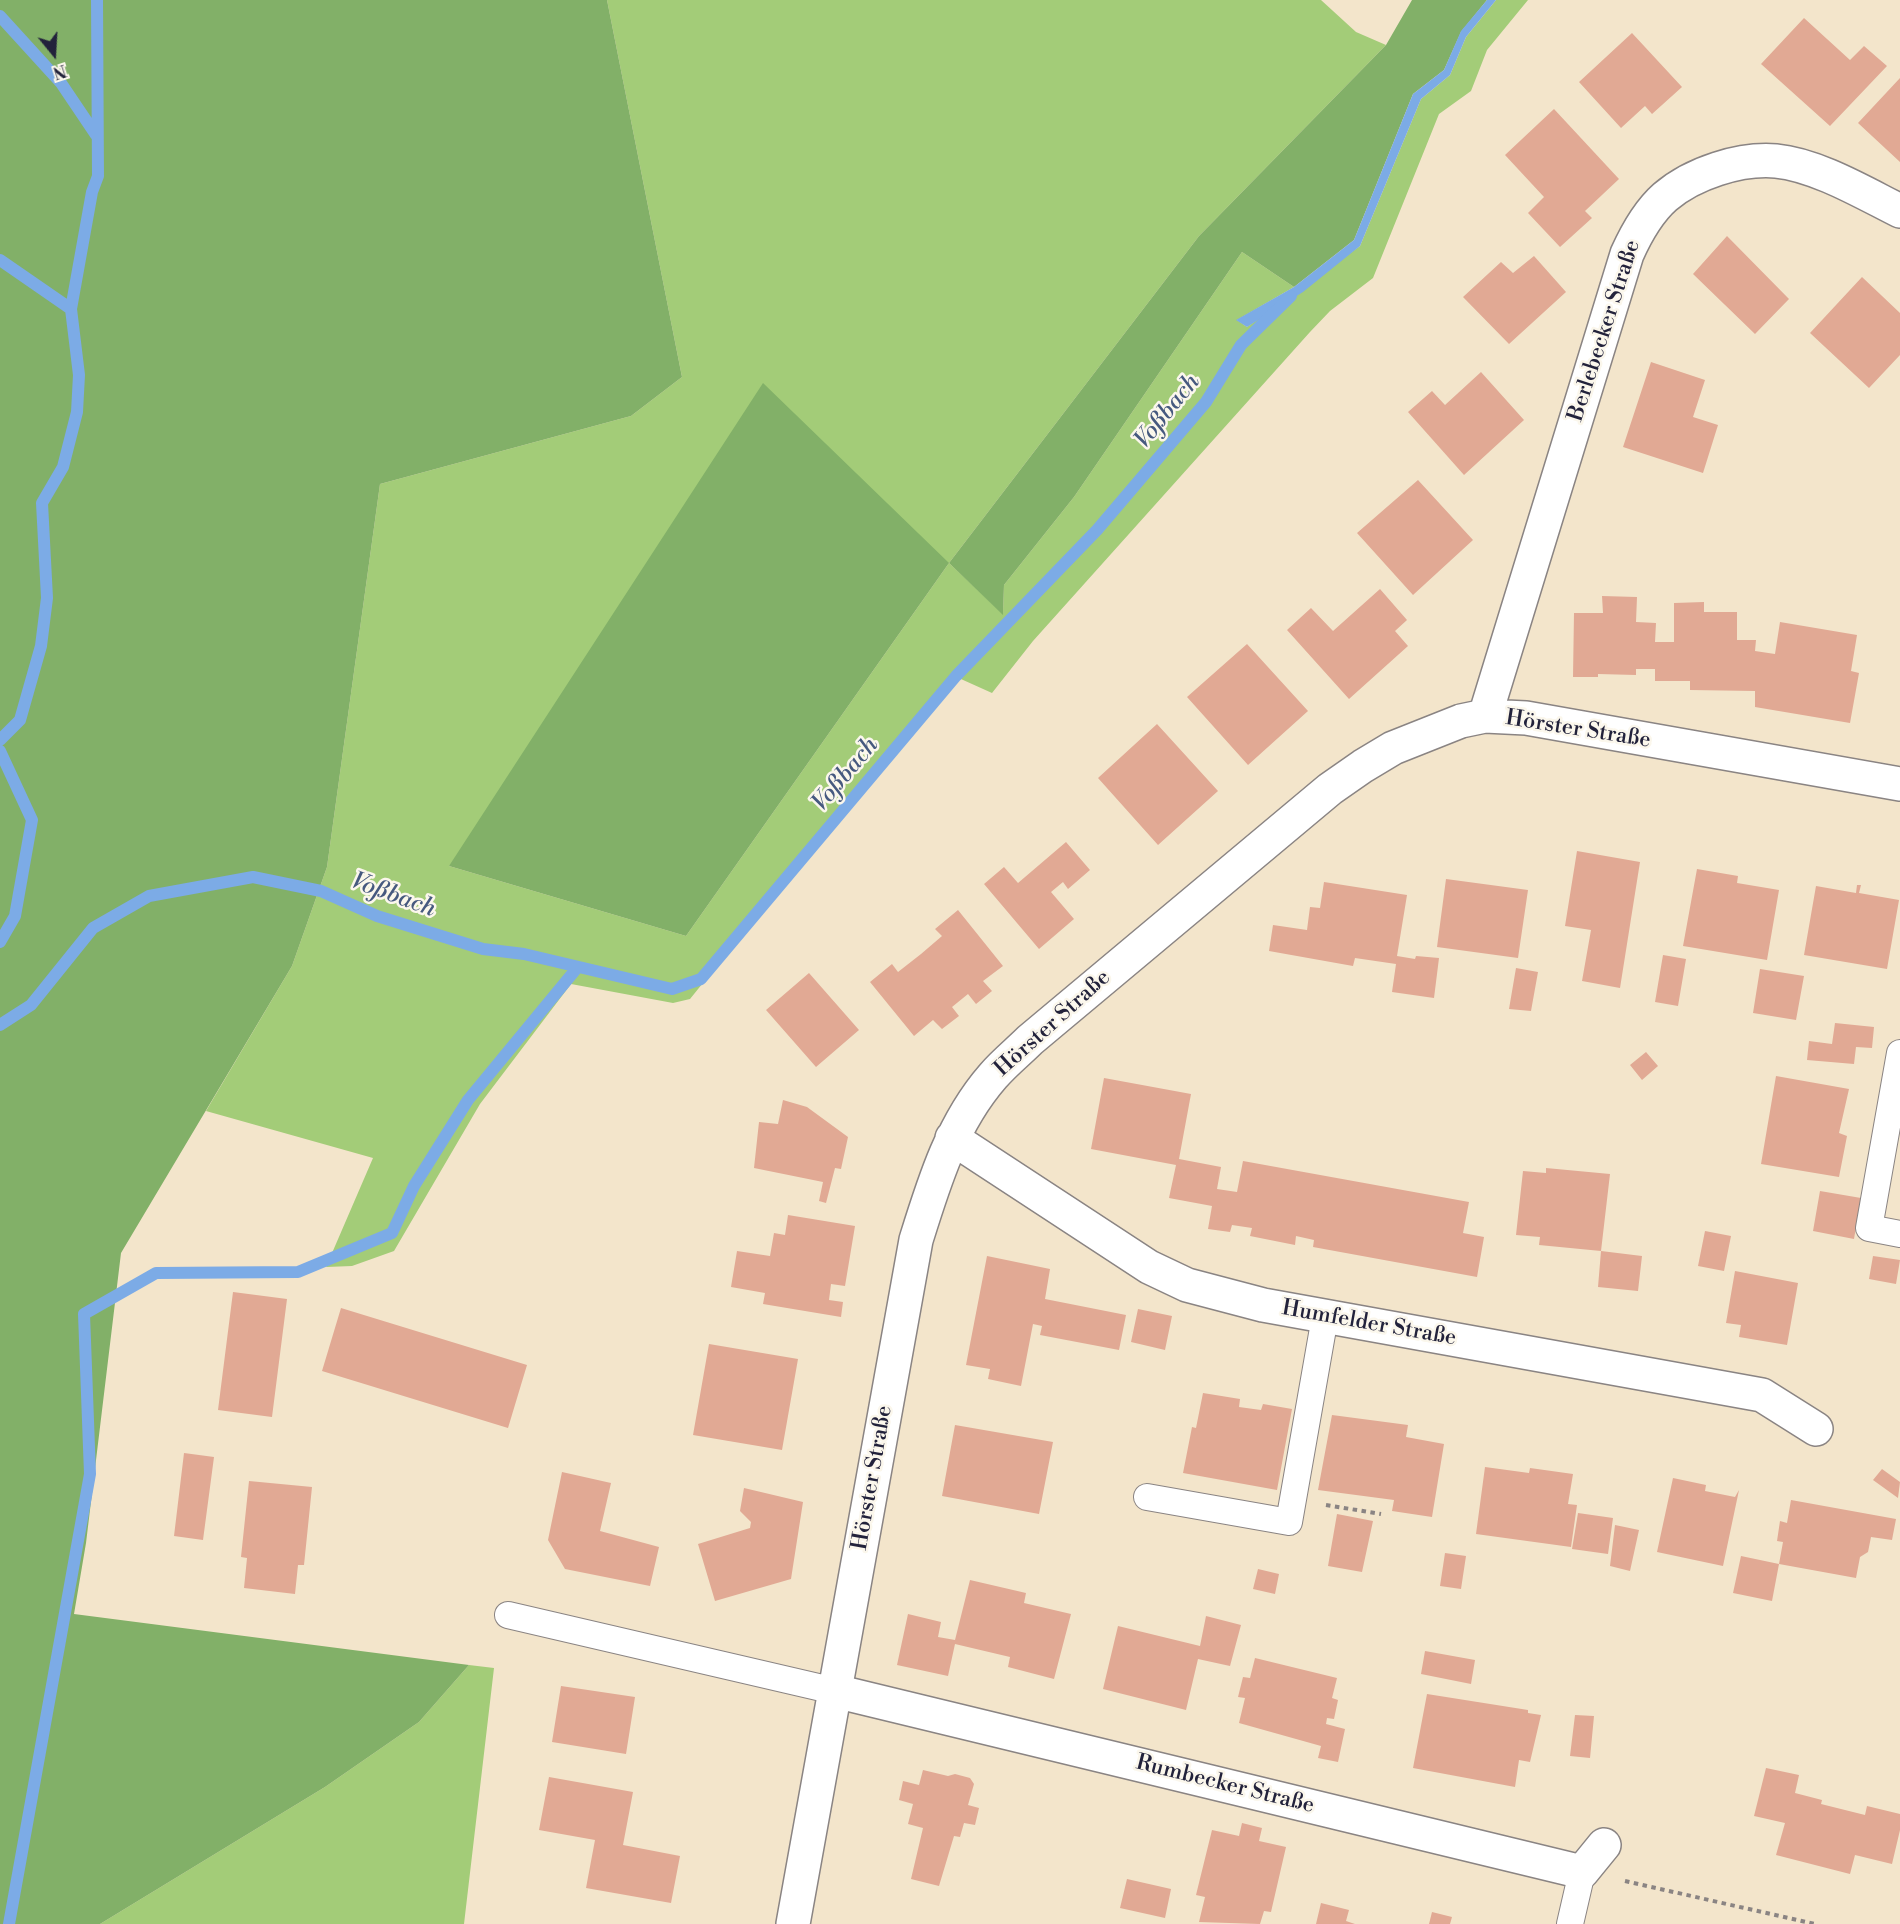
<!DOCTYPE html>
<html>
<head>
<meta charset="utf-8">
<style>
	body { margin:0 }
	#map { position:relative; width:1900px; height:1924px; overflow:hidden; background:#f3e5cb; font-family:"Libre Bodoni",serif }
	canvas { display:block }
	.north { position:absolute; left:24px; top:24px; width:60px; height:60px; -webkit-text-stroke:4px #fbf7ec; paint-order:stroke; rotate:162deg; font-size:16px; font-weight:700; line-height:24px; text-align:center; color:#22223b }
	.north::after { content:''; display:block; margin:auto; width:21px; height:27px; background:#22223b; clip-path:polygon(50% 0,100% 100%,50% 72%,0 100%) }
</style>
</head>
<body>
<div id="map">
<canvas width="1900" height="1924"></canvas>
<div class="north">N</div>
</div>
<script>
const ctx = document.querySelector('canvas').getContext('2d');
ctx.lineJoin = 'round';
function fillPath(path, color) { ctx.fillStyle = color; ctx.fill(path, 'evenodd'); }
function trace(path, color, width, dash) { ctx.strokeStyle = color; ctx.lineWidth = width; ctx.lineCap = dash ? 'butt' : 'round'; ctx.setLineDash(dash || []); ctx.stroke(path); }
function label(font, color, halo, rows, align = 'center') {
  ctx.font = font + ' "Libre Bodoni",serif'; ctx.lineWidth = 5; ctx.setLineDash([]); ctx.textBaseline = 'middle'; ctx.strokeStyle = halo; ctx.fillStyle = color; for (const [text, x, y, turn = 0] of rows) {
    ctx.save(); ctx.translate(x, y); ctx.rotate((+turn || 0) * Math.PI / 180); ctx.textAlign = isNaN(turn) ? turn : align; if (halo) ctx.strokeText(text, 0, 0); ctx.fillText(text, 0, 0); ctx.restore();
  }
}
const green = new Path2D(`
	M607 0H1321L1356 32 1386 45 1199 236 949 563 1003 614 1004 585 1074 497 1242 252 1294 287 1237 320 1247 327 1360 246 1421 99 1450 75 1466 37 1496 0H1528L1487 50 1471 91 1439 114 1373 278 1330 311 1310 332 1033 641 992 693 952 675 690 999 673 1003 571 984 480 1104 394 1251 352 1266 326 1267 373 1158 206 1111 292 966 327 867 380 484 631 416 682 377ZM949 563 686 936 449 866Z
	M469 1665 494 1668 464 1924H100L325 1787 419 1722Z`);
const forest = new Path2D(`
	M0 0H607L682 377 631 416 380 484 327 867 292 966 121 1253 86 1543 74 1614 469 1665 419 1722 325 1787 100 1924H0Z
	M1412 0H1487L1461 32 1444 70 1413 94 1354 240 1294 287 1242 252 1074 497 1004 585 1003 615 949 563 686 936 449 866 763 383 949 563 1199 236 1386 45Z`);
const water = new Path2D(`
	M1487 0H1496L1466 37 1450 75 1421 99 1360 246 1303 292 1247 327 1236 320 1294 287 1354 240 1413 94 1444 70 1461 31Z`);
const stream = new Path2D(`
	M0 16 61 83 96 135
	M0 260 71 309 79 375 77 412 63 467 42 503 47 598 41 646 20 720 0 740
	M71 309 92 192 98 176 97 0
	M0 751 32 820 15 916 0 942
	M0 1025 31 1005 93 928 149 896 253 877 321 891 377 916 483 949 524 954 672 989 701 979 956 676 1097 530 1206 402 1241 345 1291 296
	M9 1924 90 1474 84 1314 156 1273 298 1272 392 1233 414 1186 468 1100 577 968`);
const building = new Path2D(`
	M1804 18 1850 60 1864 46 1887 66 1830 126 1761 64Z
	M1632 33 1682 87 1652 114 1645 106 1621 128 1579 82Z
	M1900 78V162L1858 123Z
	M1554 109 1619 179 1585 211 1592 218 1560 247 1528 213 1544 197 1505 155Z
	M1727 236 1789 299 1755 334 1693 274Z
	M1534 256 1566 292 1509 344 1463 297 1501 262 1513 273Z
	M1862 277 1900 313V355L1869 388 1810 333Z
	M1651 362 1705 380 1693 417 1718 425 1703 473 1623 447Z
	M1481 372 1524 420 1464 475 1408 412 1432 391 1445 405Z
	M1418 480 1473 540 1413 595 1357 533Z
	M1380 589 1407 620 1395 631 1408 646 1349 699 1287 630 1311 608 1333 631Z
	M1602 596 1637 597 1636 622 1656 623 1655 642H1674V603L1704 602V612H1737V640H1756L1755 651 1775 654 1780 622 1857 635 1851 671 1859 673 1850 723 1755 707V691L1690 690V681H1655V669H1636V675L1598 674V677H1573L1574 613H1603Z
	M1247 644 1308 711 1248 765 1187 697Z
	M1157 724 1218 791 1158 845 1098 778Z
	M1066 842 1090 870 1068 889 1063 882 1051 892 1074 919 1039 949 984 884 1004 867 1018 883Z
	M1577 851 1640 862 1620 988 1582 981 1591 930 1565 926Z
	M1697 869 1738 876 1737 883 1779 890 1767 960 1683 946Z
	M1446 879 1528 890 1518 958 1437 947Z
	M1324 882 1407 895 1397 956 1415 959 1416 956 1439 958 1434 998 1392 992 1396 964 1355 958 1353 966 1269 951 1273 925 1307 930 1310 907 1320 908Z
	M1857 885H1861L1859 893 1899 900 1887 969 1804 955 1816 886 1856 893Z
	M958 910 1003 966 983 981 992 991 976 1004 968 994 952 1007 959 1016 942 1029 933 1020 914 1036 870 982 892 964 898 972 921 954 942 936 935 929Z
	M1663 955 1686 959 1678 1006 1655 1002Z
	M1516 968 1538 972 1531 1011 1509 1009Z
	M1760 969 1804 976 1796 1020 1753 1013Z
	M809 973 859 1030 816 1067 766 1010Z
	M1835 1023 1874 1027 1872 1048 1856 1047 1854 1064 1807 1060 1809 1041 1832 1044Z
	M1646 1052 1658 1066 1642 1080 1630 1065Z
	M1776 1076 1849 1089 1839 1133 1847 1136 1839 1177 1761 1164Z
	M1104 1078 1191 1094 1179 1159 1221 1167 1217 1189 1237 1192 1243 1161 1469 1202 1463 1233 1484 1237 1477 1277 1313 1247 1314 1240 1296 1236 1295 1245 1250 1236 1252 1228 1232 1225 1230 1232 1208 1229 1212 1206 1169 1198 1176 1165 1091 1149Z
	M783 1100 807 1107 848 1137 841 1169 835 1168 826 1203 819 1201 823 1182 754 1168 759 1122 778 1124Z
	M1546 1168 1610 1174 1601 1251 1642 1256 1638 1291 1598 1287 1601 1251 1539 1245 1540 1237 1516 1235 1523 1171 1546 1173Z
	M1820 1191 1861 1198 1854 1239 1813 1231Z
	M788 1215 855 1226 845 1286 831 1284 829 1300 843 1302 841 1317 763 1304 765 1293 731 1287 737 1251 770 1256 774 1233 785 1235Z
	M1705 1231 1731 1236 1724 1271 1698 1266Z
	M987 1256 1050 1269 1045 1299 1126 1315 1119 1350 1040 1335 1042 1326 1033 1324 1021 1386 988 1379 990 1369 966 1365Z
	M1873 1256 1900 1260 1896 1284 1869 1279Z
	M1735 1271 1798 1283 1787 1345 1739 1337 1741 1325 1726 1323Z
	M233 1292 287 1299 272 1417 218 1410Z
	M341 1308 527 1365 508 1428 322 1371Z
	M1138 1309 1172 1316 1165 1350 1131 1342Z
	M709 1344 798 1359 782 1450 693 1435Z
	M1203 1393 1240 1399 1239 1407 1261 1410 1263 1404 1292 1409 1277 1490 1183 1473 1192 1427 1196 1428Z
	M1332 1415 1408 1425 1406 1437 1444 1444 1432 1517 1392 1511 1394 1500 1318 1490Z
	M955 1425 1053 1442 1039 1514 942 1496Z
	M184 1453 214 1457 203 1540 174 1536Z
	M1485 1467 1529 1473 1530 1468 1573 1474 1568 1504 1577 1505 1571 1547 1476 1534Z
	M1882 1469 1900 1482 1898 1498 1873 1480Z
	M562 1472 611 1483 600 1531 659 1547 650 1586 565 1569 548 1540Z
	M1673 1478 1706 1485 1705 1491 1735 1497 1739 1490 1723 1566 1657 1552Z
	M249 1481 312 1487 304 1565H298L295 1594 244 1588 247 1558 241 1557Z
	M744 1488 803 1502 791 1579 715 1601 698 1544 750 1528 751 1522 740 1511Z
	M1791 1500 1896 1519 1892 1540 1871 1537 1868 1552 1860 1557 1856 1578 1779 1564 1783 1542 1777 1541 1780 1521 1787 1523Z
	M1578 1513 1613 1518 1608 1554 1572 1549Z
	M1337 1514 1373 1521 1362 1572 1328 1566Z
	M1615 1525 1639 1530 1630 1571 1610 1566Z
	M1445 1553 1466 1556 1461 1589 1440 1586Z
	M1741 1556 1779 1564 1772 1601 1733 1593Z
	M1258 1569 1279 1574 1275 1594 1253 1589Z
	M970 1580 1026 1593 1024 1603 1071 1614 1054 1679 1008 1667 1010 1657 955 1644 948 1676 897 1665 908 1614 941 1622 938 1637 955 1640Z
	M1206 1616 1241 1625 1230 1666 1198 1659 1186 1710 1103 1689 1118 1626 1200 1646Z
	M1425 1651 1475 1660 1471 1684 1421 1674Z
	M1255 1658 1337 1678 1332 1698 1338 1700 1334 1719 1327 1718 1326 1724 1345 1729 1338 1762 1318 1758 1321 1746 1239 1723 1245 1698 1238 1697 1243 1677 1250 1678Z
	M561 1686 635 1697 626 1754 552 1742Z
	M1427 1694 1528 1710V1713L1541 1715 1530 1762 1519 1760 1515 1787 1413 1768Z
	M1575 1715 1594 1716 1590 1758 1570 1756Z
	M1766 1768 1799 1775 1795 1793 1822 1800 1821 1804 1865 1815 1867 1806 1900 1814V1830L1892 1864 1855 1855 1850 1874 1776 1855 1785 1823 1754 1816Z
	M923 1770 948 1776 955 1774 970 1778 974 1784 968 1805 979 1808 975 1825 964 1823 960 1837 954 1836 939 1886 911 1879 923 1828 908 1824 913 1804 899 1800 903 1781 919 1785Z
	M549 1777 633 1792 623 1845 680 1856 671 1903 586 1888 595 1840 539 1830Z
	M1242 1823 1262 1828 1259 1841 1286 1847 1271 1912 1264 1911 1260 1924 1199 1922 1205 1897 1196 1895 1212 1830 1239 1836Z
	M1127 1879 1171 1889 1165 1918 1120 1908Z
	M1321 1903 1349 1910 1346 1921 1355 1924H1316Z
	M1432 1912 1452 1917 1450 1924H1429Z`);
const path = new Path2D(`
	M1326 1505 1381 1514
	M1625 1881 1815 1924`);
const lane = new Path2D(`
	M1900 1053 1869 1228 1900 1234
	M1147 1497 1289 1522 1325 1317
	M508 1615 835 1691
	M1570 1924 1582 1872`);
const street = new Path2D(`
	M1485 716 1627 254C1636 234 1648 212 1665 197 1693 173 1740 158 1776 161 1817 165 1864 193 1900 211
	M952 1138 1149 1267 1187 1285 1263 1305 1762 1395 1816 1429
	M835 1691 1582 1872 1604 1845
	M793 1924 916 1240C934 1182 952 1123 993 1076 1004 1063 1018 1052 1030 1040L1330 789 1363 766 1393 748 1461 721 1485 716 1526 718 1900 784`);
const streetNames = [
	["Berlebecker Straße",1605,331,-72],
	["Hörster Straße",1578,730,9],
	["Hörster Straße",1053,1024,-42],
	["Humfelder Straße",1369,1324,10],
	["Hörster Straße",873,1478,-80],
	["Rumbecker Straße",1225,1785,14]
];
const waterNames = [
	["Voßbach",1168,412,-51],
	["Voßbach",846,775,-50],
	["Voßbach",393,896,20]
];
fillPath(green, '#a3cc78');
fillPath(forest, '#82b068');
fillPath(water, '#7cabe6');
trace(stream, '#7cabe6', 12);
fillPath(building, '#e1a994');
trace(lane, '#8a8483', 28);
trace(street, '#8a8483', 36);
trace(path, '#8a8483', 4, [4.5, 4.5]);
trace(lane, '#fff', 26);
trace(street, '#fff', 33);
label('22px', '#22223b', '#fbf7ec', streetNames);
label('italic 24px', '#46597f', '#fbf7ec', waterNames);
</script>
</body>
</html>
